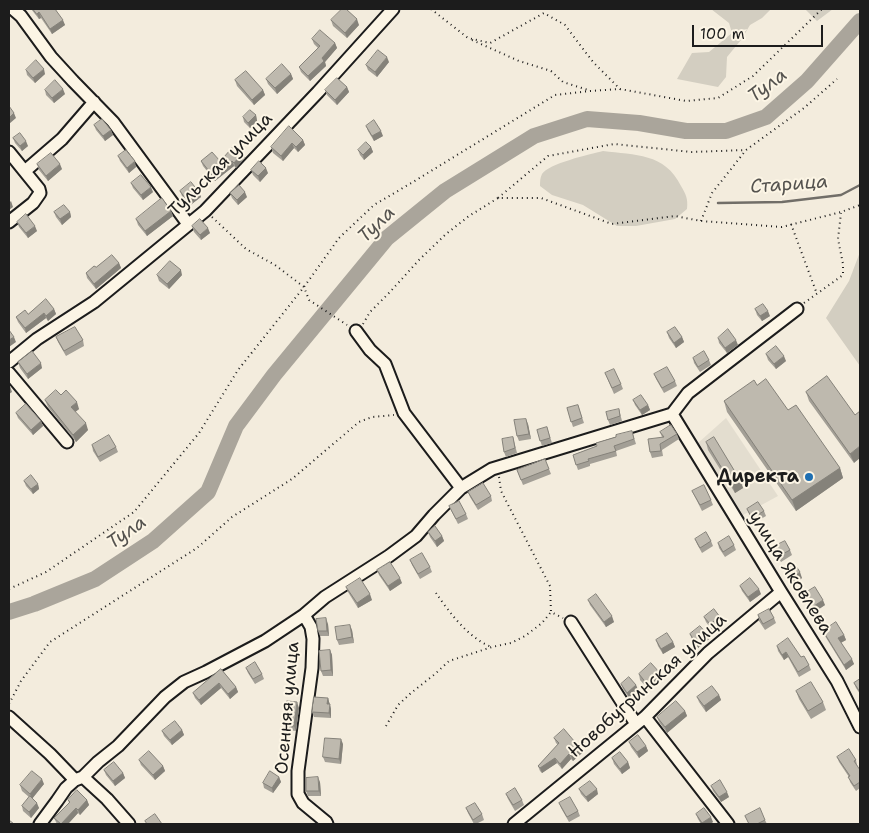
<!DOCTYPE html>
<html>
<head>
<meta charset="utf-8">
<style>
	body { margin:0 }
	#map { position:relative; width:869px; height:833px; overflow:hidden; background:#f3ecdd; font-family:"Shantell Sans",sans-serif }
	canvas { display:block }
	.frame { position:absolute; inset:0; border:10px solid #1c1c1c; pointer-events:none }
	.scale { position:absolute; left:692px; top:25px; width:131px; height:22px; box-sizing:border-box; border:2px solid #1c1c1c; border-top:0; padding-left:6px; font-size:15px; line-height:18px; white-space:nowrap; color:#1c1c1c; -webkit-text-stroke:4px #fcf5e5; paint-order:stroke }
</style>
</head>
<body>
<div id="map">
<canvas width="869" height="833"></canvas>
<div class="frame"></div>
<div class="scale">100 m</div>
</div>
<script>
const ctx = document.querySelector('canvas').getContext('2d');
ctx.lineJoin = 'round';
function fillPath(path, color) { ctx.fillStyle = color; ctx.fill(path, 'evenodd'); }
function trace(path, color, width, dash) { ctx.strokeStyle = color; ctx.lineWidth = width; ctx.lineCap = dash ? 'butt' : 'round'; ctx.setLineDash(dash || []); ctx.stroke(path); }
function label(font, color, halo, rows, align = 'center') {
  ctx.font = font + ' "Shantell Sans",sans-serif'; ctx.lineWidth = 4; ctx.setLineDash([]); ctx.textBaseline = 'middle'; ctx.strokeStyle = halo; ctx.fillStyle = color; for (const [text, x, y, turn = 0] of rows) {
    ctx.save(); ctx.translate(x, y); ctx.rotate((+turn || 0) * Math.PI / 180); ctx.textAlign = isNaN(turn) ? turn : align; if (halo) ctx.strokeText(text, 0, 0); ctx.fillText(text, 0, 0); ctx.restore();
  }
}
const built = new Path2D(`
	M726 418 778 496 743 515 698 443Z`);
const green = new Path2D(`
	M711 9H771L762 18 750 25 741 40 727 57 726 77 718 87 677 79 692 53 709 52 732 33 729 23Z
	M805 9H833L817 21Z
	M603 151C635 155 665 153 681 186 686 195 688 198 687 209L675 219 636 226H617L583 205 552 195 540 186C540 182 540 178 542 174 548 164 590 154 603 151Z
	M860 252V366L826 318 849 281Z`);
const stream = new Path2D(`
	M859 24 860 26
	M718 203 782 202 841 195 860 185`);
const river = new Path2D(`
	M9 612 34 604 95 579 153 541 208 492 236 426 274 375 387 238 445 191 534 136 587 119 639 123 686 131H726L766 117 807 81 860 21`);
const path = new Path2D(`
	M431 9 468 38 490 43 544 13 565 25 593 62 620 89 686 101 718 98 753 76 822 9
	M472 40 519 61 551 71 563 82 588 90
	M498 198 548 156 614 144 692 152 746 150
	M212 217 246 249 275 265 304 287 309 300 347 325
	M701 221 712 193 746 150 804 108 837 79
	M791 224 817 294
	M804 303 843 275V264L838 239 841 213
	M363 324 370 312 390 292 419 260 446 234 469 216 498 198H541L612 224 675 216 701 221 782 227 841 212 860 205
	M499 477 501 491 550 586 551 612 563 618
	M9 589 46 572 134 512 199 433 238 370 304 287 339 238 374 205 413 182 555 95 590 91 620 89
	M436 593C449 612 469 639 492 647
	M9 704 21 681 50 642 197 548 232 517 292 479 359 422 372 417 394 415
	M386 726 398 705 411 693 435 674 449 661 492 647 511 643 525 636 542 623 551 612`);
const minor = new Path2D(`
	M13 9 21 16 51 57 73 81 113 122 188 224
	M9 152 39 189 40 193 33 203 9 222
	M25 171 62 139 94 102
	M356 331 370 350 385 364 404 413 461 488
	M9 362 37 339 94 302 205 211 318 92 393 9
	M9 373 67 442
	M672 414 781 592 837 681 860 727
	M304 615 311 627 313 639 312 668 298 771V794L303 803 326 822 327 824
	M571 622 636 724
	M9 717 50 754 75 780
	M645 717 728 824
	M83 777 107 799 129 824
	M40 824 57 801 66 788 75 780 83 777 98 762 118 746 165 697 184 682 206 672 265 641 304 615 325 597 389 556 416 536 434 515 461 488 492 469 672 414 688 393 797 309
	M514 824 645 717 708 653 781 592`);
const wall = new Path2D(`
	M31 9H55L65 25 52 34 41 18 39 19Z
	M331 20 359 25 347 38 333 26Z
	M312 39 335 43 337 48 325 62 326 66 310 81 301 72 299 67 318 48 314 44Z
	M389 62 377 77 368 70 366 65Z
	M26 70 45 74 35 83 27 75Z
	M291 74 293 79 277 94 268 84 266 79Z
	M235 80 263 90 265 95 254 105 237 86Z
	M347 87 349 92 337 105 327 95 325 90Z
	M45 90 65 94 54 103 46 95Z
	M256 115 257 121 250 128 244 122 243 117Z
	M94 125 111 130 113 135 105 141 96 130Z
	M366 126 383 136 374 141 368 131Z
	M13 138 28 146 22 151 15 143Z
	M303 140 305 145 298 152 294 148 283 161 273 153 271 147Z
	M371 147 373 152 364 160 360 155 358 150Z
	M243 152 245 158 236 168 234 166 215 181 203 166 201 161H220Z
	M118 156 136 167 129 173 120 161Z
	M37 164 62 169 48 181 39 170Z
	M251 170 268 173 260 182 253 175Z
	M131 183 153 192 143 200 133 188Z
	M180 191 199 192 201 197 189 206 182 196Z
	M230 193 247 197 238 205 232 198Z
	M171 211 173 216 147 236 138 225 136 219Z
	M54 212H70L71 217 62 225 56 217Z
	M17 222 37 231 28 238 19 227Z
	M192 226 210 233 201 240 194 232Z
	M119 263 121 268 96 289 87 278 86 273 96 267Z
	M157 275H182L169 289 159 281Z
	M54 309 56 314 48 321 46 318 26 333 18 322 16 317 28 314Z
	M755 309 770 316 762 321 757 315Z
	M667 332 682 337 684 342 676 348 669 338Z
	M56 337 83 340 84 346 66 356 58 342Z
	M718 338 738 345 727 353 719 343Z
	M766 354 786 361 776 369 768 360Z
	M693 358 709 360 711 365 700 372 694 363Z
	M18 362 42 368 28 379 20 368Z
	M605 373 621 384 623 389 614 394Z
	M654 374 675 381 677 386 664 393 656 379Z
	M827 376 854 463 809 401 806 392Z
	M757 385 788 410 840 468 843 478 796 511 727 412 724 401Z
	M61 395 79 409 75 412 88 430 76 442 48 407 45 400Z
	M633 400 648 405 650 410 642 415 635 405Z
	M578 405 584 423 573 427 567 408Z
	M619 409 622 421 610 425 608 420Z
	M16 413 41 421 43 426 33 435 18 418Z
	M528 424 531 439 519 441 517 436Z
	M547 427 552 443 542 446 537 430Z
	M632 431 636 444 616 451 617 456 590 464V466L578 470 573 455 597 446 616 437Z
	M660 432 677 434 679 439 662 450 663 456 652 458 650 452 662 437Z
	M513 437 517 453 506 457 504 452Z
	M706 442 740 480 743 488 735 493 708 450Z
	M92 445 116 447 118 452 100 462 93 451Z
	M549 469 551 474 523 485 517 470Z
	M24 481 38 484 39 489 33 494 26 486Z
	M692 491 711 500 713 505 702 511Z
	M468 492 491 496 492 501 478 510 470 497Z
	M449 506 466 514 468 519 458 524Z
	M747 509 764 511 766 516 754 523 749 514Z
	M428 532 442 536 444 541 437 547 430 537Z
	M695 539 711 541 713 546 702 553 697 544Z
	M718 543 734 545 736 550 725 557 719 548Z
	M773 547 790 550 792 555 781 562 775 553Z
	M410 560 430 567 432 572 420 579 412 565Z
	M784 569 802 578 793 584 786 574Z
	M377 570 402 583 390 591 379 575Z
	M740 586 761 594 750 602 742 591Z
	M346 587 372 600 358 608 348 592Z
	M802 595 825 605 813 613 804 600Z
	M588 600 614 622 606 627 590 605Z
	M758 615 774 618 776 623 765 630 759 621Z
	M704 617H720L722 622 712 630 706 622Z
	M328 624 329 636H320L318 631Z
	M352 630 354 643 339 645 337 640Z
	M823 631 844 635 846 640 841 643 854 664 846 670 825 636Z
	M690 634 709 639 698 648 692 640Z
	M656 640 673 642 675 647 663 654 658 646Z
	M777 646 801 657 809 665 811 670 799 677 788 657 784 660 778 651Z
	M330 650 332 655 333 676H323L321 671Z
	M246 668 262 674 264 679 255 684 248 673Z
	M221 669 236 687 238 692 230 699 221 688 201 705 195 698 193 693Z
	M660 673 662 679 649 690 640 680 639 674Z
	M860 679V694L856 688 854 683Z
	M621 684 636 685 638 690 629 698 623 689Z
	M796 691 823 702 826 710 811 719 799 699Z
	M719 695 721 700 706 712 699 702 697 697Z
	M328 698 331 709V718L314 717 312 712Z
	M299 708 296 731 287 730 285 725Z
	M685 711 687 716 667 733 659 722 657 717Z
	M182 730 184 735 172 745 164 736 162 731Z
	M554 738 580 748 582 753 573 761 571 759 562 769 557 763 542 773 540 771 538 766 558 745 556 743Z
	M629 742 646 746 648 751 639 758 631 747Z
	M343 744 341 764 325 762 323 757Z
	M837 757 856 760 857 765 860 770V788L856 791 850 782 849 777 839 762Z
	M612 758 628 762 630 768 622 774 614 764Z
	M139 760 163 766 165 771 155 780 141 765Z
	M104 770 123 773 125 778 115 786 106 775Z
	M279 777 281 782 273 793 264 788 263 783Z
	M320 782 321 796H308L306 791Z
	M44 784 32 798 39 808 31 818 23 811 22 806 29 797 22 791 20 785Z
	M711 786 729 797 721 802 713 791Z
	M579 789 598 794 588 802 581 794Z
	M506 794 522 800 524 805 515 811 508 799Z
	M68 800H87L89 805 80 815 78 813 68 824H57L54 818 69 803Z
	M559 803 578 811 580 816 569 822 561 808Z
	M466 808 482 814 484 820 476 824H474L468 813Z
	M696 814 713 822 710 824H701L698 819Z
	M745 816 765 820 767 824H749Z`);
const shadedWall = new Path2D(`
	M39 12 41 18 39 19 37 14Z
	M357 19 359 25 347 38 345 33Z
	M63 20 65 25 52 34 50 29Z
	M335 43 337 48 325 62 326 66 310 81 308 76 322 58Z
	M387 57 389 62 377 77 375 72Z
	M44 69 45 74 35 83 33 78Z
	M291 74 293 79 277 94 275 88Z
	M347 87 349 92 337 105 335 100Z
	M63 89 65 94 54 103 52 98Z
	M263 90 265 95 254 105 252 100Z
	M14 113 16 118 9 124V118Z
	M256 115 257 121 250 128 248 123Z
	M111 130 113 135 105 141 103 136Z
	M381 131 383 136 374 141 372 136Z
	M303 140 305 145 298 152 296 147Z
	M26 141 28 146 22 151 20 146Z
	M292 143 294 148 283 161 281 156Z
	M371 147 373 152 364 160 363 155Z
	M243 152 245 158 236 168 234 163Z
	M135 161 136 167 129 173 127 168Z
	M232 161 234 166 215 181 213 176Z
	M60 164 62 169 48 181 46 176Z
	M266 168 268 173 260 182 258 176Z
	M151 187 153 192 143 200 141 195Z
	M199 192 201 197 189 206 187 201Z
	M245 192 247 197 238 205 237 200Z
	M11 201 13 207 9 210V203Z
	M171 211 173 216 147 236 145 231Z
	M70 212 71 217 62 225 60 219Z
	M35 226 37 231 28 238 26 233Z
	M208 228 210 233 201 240 200 235Z
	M119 263 121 268 96 289 94 284Z
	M181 270 182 275 169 289 167 284Z
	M54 309 56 314 48 321 46 316Z
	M768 311 770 316 762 321 760 316Z
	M44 313 46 318 26 333 25 328Z
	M14 337 16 342 9 347V340Z
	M682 337 684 342 676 348 674 343Z
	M736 340 738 345 727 353 725 348Z
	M784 356 786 361 776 369 774 364Z
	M41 363 42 368 28 379 27 374Z
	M10 386 12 392 9 394V388Z
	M77 402 79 409 73 414 71 407Z
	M648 405 650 410 642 415 640 410Z
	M526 419 528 424 531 439 529 434Z
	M41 421 43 426 33 435 31 430Z
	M86 423 88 430 76 442 73 435Z
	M860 446V458L854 463 850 454Z
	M840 468 843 478 796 511 792 500Z
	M740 480 743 488 735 493 732 485Z
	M38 484 39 489 33 494 31 489Z
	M442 536 444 541 437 547 435 541Z
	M800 572 802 578 793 584 791 579Z
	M400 578 402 583 390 591 388 586Z
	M759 589 761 594 750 602 748 597Z
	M370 594 372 600 358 608 357 603Z
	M823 600 825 605 813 613 811 608Z
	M612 616 614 622 606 627 604 622Z
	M720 617 722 622 712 630 710 624Z
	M326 618 328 624 329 636 327 631Z
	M350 625 352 630 354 643 352 637Z
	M707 634 709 639 698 648 696 643Z
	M844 635 846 640 840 643 838 638Z
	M673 642 675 647 663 654 661 649Z
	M330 650 332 655 333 676 331 670Z
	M786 652 788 657 784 660 782 655Z
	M852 659 854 664 846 670 844 665Z
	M660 673 662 679 649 690 647 684Z
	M219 683 221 688 201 705 199 700Z
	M636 685 638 690 629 698 627 693Z
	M236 687 238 692 230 699 228 694Z
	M719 695 721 700 706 712 704 706Z
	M328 698 331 709V718L329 713 327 704Z
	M297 702 299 708 296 731 294 726Z
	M685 711 687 716 667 733 665 727Z
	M182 730 184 735 172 745 170 740Z
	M341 739 343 744 341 764 339 759Z
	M646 746 648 751 639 758 637 752Z
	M580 748 582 753 573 761 571 756Z
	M569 754 571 759 562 769 560 764Z
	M555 758 557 763 542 773 540 768Z
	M628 762 630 768 622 774 620 769Z
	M163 766 165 771 155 780 153 775Z
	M123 773 125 778 115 786 113 781Z
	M279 777 281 782 273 793 272 788Z
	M318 777 320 782 321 796 319 791Z
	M42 779 44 784 32 799 30 794Z
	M597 789 598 794 588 802 586 797Z
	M727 792 729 797 721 802 719 797Z
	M87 800 89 805 80 815 78 810Z
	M37 803 39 808 31 818 29 812Z
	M76 808 78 813 68 824H61Z
	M711 817 713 822 710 824H702V823Z`);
const building = new Path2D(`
	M33 9H55L63 20 50 29 39 12 37 14Z
	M342 9H346L357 19 345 33 331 20Z
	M320 30 335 43 322 58 324 61 308 76 299 67 320 46 312 39Z
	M378 50 387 57 375 72 366 65Z
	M36 60 44 69 33 78 26 70Z
	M282 64 291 74 275 88 266 79Z
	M246 71 263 90 252 100 235 80Z
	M337 78 347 87 335 100 325 90Z
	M55 80 63 89 52 98 45 90Z
	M9 106 14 113 9 118Z
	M250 110 256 115 248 123 243 117Z
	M102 119 111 130 103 136 94 125Z
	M374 120 381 131 372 136 366 126Z
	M289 126 303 140 296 147 292 143 281 156 271 147Z
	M20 133 26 141 20 146 13 138Z
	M366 142 371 147 363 155 358 150Z
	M235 145 243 152 234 163 232 161 213 176 201 161 212 152 220 161Z
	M126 150 135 161 127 168 118 156Z
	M51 153 60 164 46 176 37 164Z
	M259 161 266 168 258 176 251 170Z
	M141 175 151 187 141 195 131 183Z
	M191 182 199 192 187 201 180 191Z
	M239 185 245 192 237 200 230 193Z
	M162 198 171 211 145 231 136 219Z
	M64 205 70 212 60 219 54 212Z
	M26 214 35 226 26 233 17 222Z
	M200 219 208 228 200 235 192 226Z
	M112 255 119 263 94 284 86 273 94 266 96 267Z
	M170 261 181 270 167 284 157 275Z
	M46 299 54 309 46 316 44 313 25 328 16 317 25 310 28 314Z
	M763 304 768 311 760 316 755 309Z
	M75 327 83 340 64 351 56 337Z
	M675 327 682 337 674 343 667 332Z
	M728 329 736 340 725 348 718 338Z
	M9 330 14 337 9 340Z
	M776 346 784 356 774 364 766 354Z
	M32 351 41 363 27 374 18 362Z
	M704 351 709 360 698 367 693 358Z
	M667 367 675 381 662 388 654 374Z
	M614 369 621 384 612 388 605 373Z
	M827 376 855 415 860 411V446L850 454 806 392Z
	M766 379 788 410 796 405 840 468 792 500 724 401 754 380 757 385Z
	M56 390 61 395 66 390 77 402 71 407 86 423 73 435 45 400Z
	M641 395 648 405 640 410 633 400Z
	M26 404 41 421 31 430 16 413Z
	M578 405 582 418 571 422 567 408Z
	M619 409 620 416 608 420 606 412Z
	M526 419 529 434 517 436 514 420Z
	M671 425 677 434 660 444 661 451 650 452 648 439 664 437 660 432Z
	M547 427 550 438 540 441 537 430Z
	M632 431 634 439 614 446 616 451 588 459 589 461 576 465 573 455 597 446 596 443 616 437V435Z
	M109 435 116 447 98 457 92 445Z
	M513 437 515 448 504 452 502 439Z
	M714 437 740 480 732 485 706 442Z
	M545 459 549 469 521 480 517 470Z
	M31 475 38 484 31 489 24 481Z
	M483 483 491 496 476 505 468 492Z
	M704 485 711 500 700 505 692 491Z
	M459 501 466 514 456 519 449 506Z
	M758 502 764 511 752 518 747 509Z
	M435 526 442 536 435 541 428 532Z
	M706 532 711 541 700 548 695 539Z
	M729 536 734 545 723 552 718 543Z
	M785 541 790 550 779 556 773 547Z
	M422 553 430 567 418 574 410 560Z
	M390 562 400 578 388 586 377 570Z
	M794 563 800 572 791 579 784 569Z
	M360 578 370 594 357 603 346 587Z
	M750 578 759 589 748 597 740 586Z
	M815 587 823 600 811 608 802 595Z
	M596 594 612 616 604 622 588 600Z
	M714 609 720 617 710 624 704 617Z
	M769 609 774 618 763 624 758 615Z
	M326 618 327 631H318L316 619Z
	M836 622 844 635 838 638 852 659 844 665 823 631Z
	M350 625 352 637 337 640 335 627Z
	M700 626 707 634 696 643 690 634Z
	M667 633 673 642 661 649 656 640Z
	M788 638 801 657 804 656 809 665 798 672 786 652 782 655 777 646Z
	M330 650 331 670 321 671 319 651Z
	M255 662 262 674 253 679 246 668Z
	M651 663 660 673 647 684 639 674Z
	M221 669 236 687 228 694 219 683 199 700 193 693Z
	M629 677 636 685 627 693 621 684Z
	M860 679V692L854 683Z
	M811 682 823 702 808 711 796 691Z
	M712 686 719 695 704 706 697 697Z
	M314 697 328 698 327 704H330L329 713 312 712Z
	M287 701 297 702 294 726 285 725Z
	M676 701 685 711 665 727 657 717Z
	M175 721 182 730 170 740 162 731Z
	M564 729 580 748 571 756 569 754 560 764 555 758 540 768 538 766 559 743 554 738Z
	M638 735 646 746 637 752 629 742Z
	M325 738 341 739 339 759 323 757Z
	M849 749 856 760 854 761 860 770V782L854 786 848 777 850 776 837 757Z
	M149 751 163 766 153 775 139 760Z
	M620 752 628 762 620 769 612 758Z
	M114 762 123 773 113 781 104 770Z
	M32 771 42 779 30 794 20 785Z
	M270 771 279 777 272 788 263 783Z
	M318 777 319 791H306V778Z
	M720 780 727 792 719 797 711 786Z
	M590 781 597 789 586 797 579 789Z
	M515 788 522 800 513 805 506 794Z
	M77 790 87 800 78 810 76 808 61 824 54 818 70 802 68 800Z
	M30 796 37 803 29 812 22 806Z
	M570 797 578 811 567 817 559 803Z
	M475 803 482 814 473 820 466 808Z
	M704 808 711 817 702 823 696 814Z
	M760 808 765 820 757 824H749L745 816Z
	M155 814 162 824H147L145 821Z
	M9 820 14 824H9Z`);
const markers = [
	[809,477,5,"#1f6fb2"]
];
const streetNames = [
	["Тульская улица",221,165,-45],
	["улица Яковлева",790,573,58],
	["Новобугринская улица",648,686,-42],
	["Осенняя улица",288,708,-85]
];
const poiNames = [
	["Директа",799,477]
];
const waterNames = [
	["Тула",768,86,-37],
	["Старица",789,185,-4],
	["Тула",377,225,-44],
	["Тула",127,533,-35]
];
fillPath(built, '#e3ddcf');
fillPath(green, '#d3cec1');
trace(stream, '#716e68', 2.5);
trace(river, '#aaa59b', 16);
trace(minor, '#1c1c1c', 15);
trace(path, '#1c1c1c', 2, [1, 4]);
trace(minor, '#fcf5e5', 11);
fillPath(wall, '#a39f96');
fillPath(shadedWall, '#85827a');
fillPath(building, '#beb9ae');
trace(building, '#85827a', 1);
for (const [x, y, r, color] of markers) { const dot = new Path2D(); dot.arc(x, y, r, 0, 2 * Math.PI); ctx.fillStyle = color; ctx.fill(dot); trace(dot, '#fcf5e5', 2); }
label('18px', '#1c1c1c', '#fcf5e5', streetNames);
label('bold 18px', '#1c1c1c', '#fcf5e5', poiNames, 'right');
label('italic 19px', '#55534f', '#fcf5e5', waterNames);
</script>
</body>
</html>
